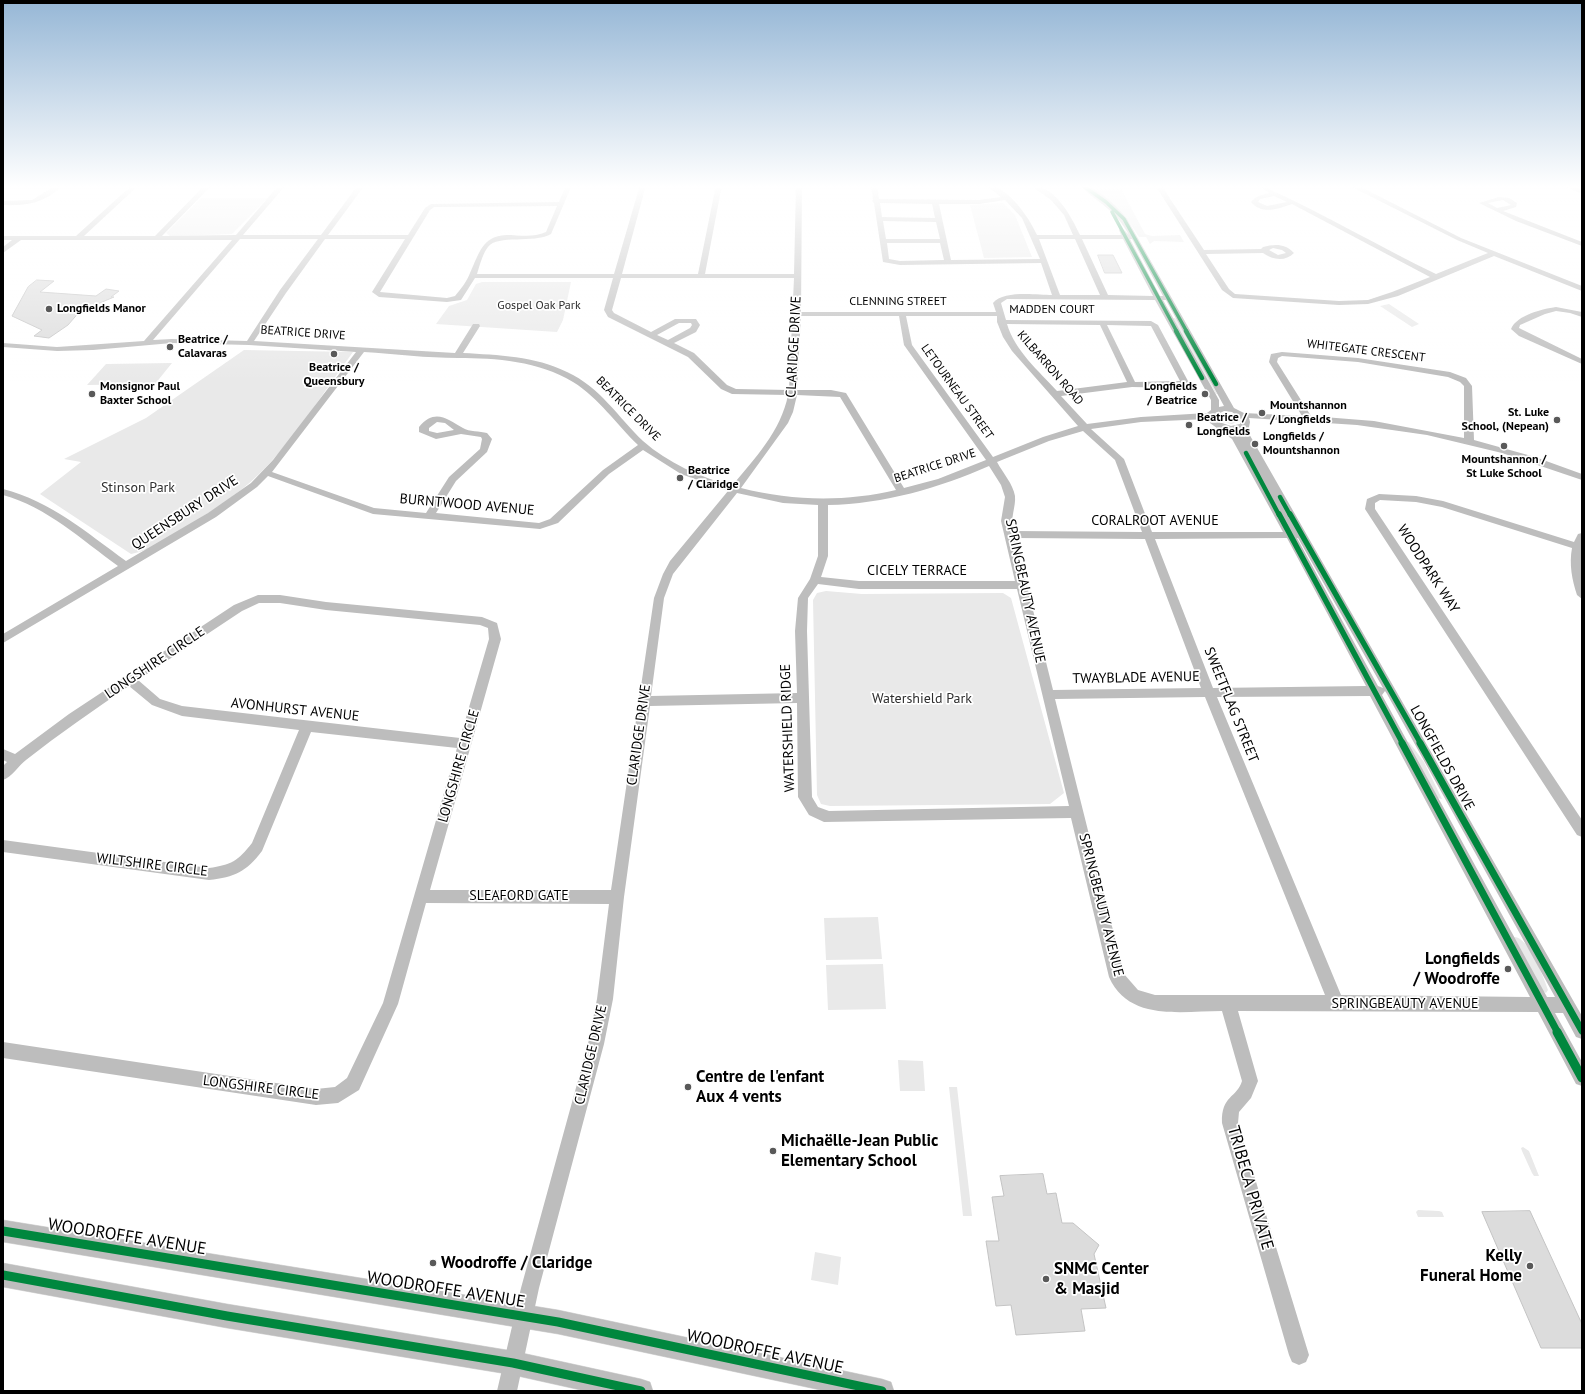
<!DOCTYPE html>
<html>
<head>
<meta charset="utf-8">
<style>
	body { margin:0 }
	#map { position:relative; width:1585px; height:1394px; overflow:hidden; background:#fff; font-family:"PT Sans",sans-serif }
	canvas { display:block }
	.frame { position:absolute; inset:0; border:4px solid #000; pointer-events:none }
</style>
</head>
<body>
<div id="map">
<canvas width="1585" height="1394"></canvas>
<div class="frame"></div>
</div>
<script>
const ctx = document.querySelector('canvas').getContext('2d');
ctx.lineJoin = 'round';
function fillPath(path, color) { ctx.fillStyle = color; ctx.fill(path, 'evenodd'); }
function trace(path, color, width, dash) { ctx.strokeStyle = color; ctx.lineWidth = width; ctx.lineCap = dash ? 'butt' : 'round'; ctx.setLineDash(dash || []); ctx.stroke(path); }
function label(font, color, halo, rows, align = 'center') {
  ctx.font = font + ' "PT Sans",sans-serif'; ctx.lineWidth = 3.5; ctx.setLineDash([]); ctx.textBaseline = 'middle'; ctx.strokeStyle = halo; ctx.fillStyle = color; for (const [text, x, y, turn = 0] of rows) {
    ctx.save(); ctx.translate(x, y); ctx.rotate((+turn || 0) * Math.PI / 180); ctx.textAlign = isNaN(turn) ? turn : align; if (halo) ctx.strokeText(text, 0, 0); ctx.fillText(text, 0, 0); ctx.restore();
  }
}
const green = new Path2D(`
	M1085 185H1119L1145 234 1152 236 1180 235 1184 242 1154 241 1150 244 1146 237H1139C1124 212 1109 201 1085 185Z
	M201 198H268L232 234 170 236 166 233Z
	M1003 203 1015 215 1032 257 984 258 970 205Z
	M482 282H571L563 320 557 332 436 324 449 306 467 300 476 284Z
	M1389 304 1419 324 1412 327 1380 306Z
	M1173 318H1175L1182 325 1217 394H1216Z
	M244 350 353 352C325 390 299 432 267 466 246 489 219 506 193 523 173 536 153 550 131 554L40 494 81 462 64 459 146 418Z
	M172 363 155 384 87 385 106 364Z
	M1221 413 1234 415 1238 421 1232 424 1221 422 1218 416Z
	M826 591 862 594 1003 593 1011 598 1064 793 1050 804 830 806 821 804 817 795 813 600 817 593Z
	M1409 742 1424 762 1442 799 1437 798 1406 743Z
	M878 917 882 959 826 960 824 918Z
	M1514 937C1528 936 1544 978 1548 990L1546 993 1543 991Z
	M883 964 886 1009 828 1010 826 965Z
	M898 1060 923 1061 925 1091H900Z
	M949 1087H957L972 1216H963Z
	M1523 1147 1529 1151 1539 1176H1534L1532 1173 1522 1151 1521 1148Z
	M1418 1210 1439 1211 1442 1212 1444 1217H1418L1416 1212Z
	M815 1252 841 1257 838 1285 811 1280Z`);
const building = new Path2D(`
	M1098 255H1113L1122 273H1105Z
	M37 280 54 281 40 292 96 296 106 289 119 291 111 297H114L81 311V310L68 325 49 338 34 336 42 330 12 316 28 287Z
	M1043 1174 1047 1194 1056 1193 1062 1223H1073L1099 1245 1094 1254 1106 1308 1081 1309 1085 1331 1016 1335 1011 1305 996 1306 986 1241H999L992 1197 1004 1196 1000 1176Z
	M1530 1211 1582 1324V1348H1541L1482 1212Z`);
const minor = new Path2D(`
	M56 185H63C45 203 27 206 3 205V201L32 200Z
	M132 185H139L84 236H155L205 185H212L162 236 236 235 279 185H286L243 235H321L358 185H365L328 235H408L425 208 431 204 559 202 566 185H572L551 234C533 244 498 234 488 247 482 255 480 265 477 274H614L640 185H646L622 274H698L716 185H722L705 274H794L796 185H802L801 312H996L993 303C1003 290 1037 295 1052 295L1041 263 900 265 883 262 874 203 872 201 873 200 871 185H877L879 199 979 200 1001 197 986 185C1007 185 1029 217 1037 235H1073L1064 215 1051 200 1030 185C1055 185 1071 216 1080 235H1121L1119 230 1122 228 1129 235C1115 209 1099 204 1079 185 1096 185 1117 206 1127 219L1234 408 1244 413 1302 416 1269 362 1271 354 1282 352 1358 358 1450 372 1466 378 1472 386 1474 440 1535 457 1582 474V480L1502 453 1427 435 1357 425 1249 418 1250 422 1248 432 1582 1016V1039L1576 1037 1563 1013H1555L1582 1062V1086L1576 1084 1538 1012 1238 1011 1258 1081 1251 1098 1239 1112 1238 1123 1309 1355 1306 1362 1299 1365 1292 1362 1289 1355 1222 1123C1221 1095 1237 1098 1242 1081L1222 1011C1182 1011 1129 1022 1109 977L1071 818 824 822 809 815 798 797 797 703 650 706 624 897 613 999 604 1044 539 1288 517 1391H497L521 1288 588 1044 597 999 609 904 426 903 398 1004 359 1090 338 1103 316 1105 3 1058V1042L316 1089 335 1087 347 1078 383 1003 457 748 311 732 262 851C246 872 235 877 209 880L3 852V840L209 868C231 865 238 861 252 843L299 730 182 716 152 705 129 686C94 710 59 734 26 760 18 766 12 777 3 780V766L7 762 3 760V749L15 754 69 714 234 605 258 595H280L326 602 482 617 497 623 501 639 430 890H611L654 598 663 574 670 561 728 491 681 474 643 450 609 474 558 523 540 529 373 514 268 476 257 487 216 517 3 643V634L118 566C82 540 47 507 3 495V489C51 501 87 533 126 561L208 513 251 483 273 460 356 352 249 345 172 343 93 350 57 351 3 347V343L57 347 144 341 232 240H21L3 253V247L12 240H3V236H76ZM1005 200 1022 218 1040 259 951 260 939 204H979ZM880 203 932 204 935 218 882 217ZM557 206 546 232C533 238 520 235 506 235 482 236 479 254 470 273 467 281 461 289 455 296L447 298 380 292 430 210 434 207ZM883 221 936 222 940 239H886ZM240 239H318L280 290 247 341 172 339 153 340ZM325 239H405L372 292 379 297 447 302 461 300 475 278H613L604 310 608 317 688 357 721 389 732 394 788 395C781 431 755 458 732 486 700 477 668 463 643 441 618 417 600 387 567 372 535 356 498 355 463 353L480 326 479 324H473L455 353 254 341 286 293ZM1039 239H1075L1100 295H1060ZM1082 239H1123L1153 296 1108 295ZM1130 239H1132L1163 296H1160ZM887 243H940L944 260 900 261 889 259ZM621 278H794L789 390 736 389 727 385 694 353 674 343 696 332 700 325 696 319H675L651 332 614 313 612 310ZM1007 299 1155 300 1211 400V410L1207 413 1141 417 1087 424 1061 396 1132 387 1179 388 1186 385 1188 381 1158 325 1151 321 1006 320 1001 303ZM1163 300H1166L1224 406 1219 407V400ZM801 316H899L904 345 986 460 938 479 904 488 846 393 831 390H797ZM906 316H997V322L1003 337 1012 351 1078 426 1043 437 993 457 912 345ZM679 323H691L692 325 690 328 668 340 657 335ZM1007 324 1100 325 1127 382 1057 391C1039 371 1015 351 1007 324ZM1107 325 1151 326 1180 381 1135 382ZM364 352C395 354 427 358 458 358 496 358 539 361 573 382 599 398 616 424 638 445L603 470 550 519 539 523 436 513 456 481 487 452 492 439 487 433C480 431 469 432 463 428 447 419 435 408 419 427V432L436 439 461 434 481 437 482 439 480 449 449 477 426 513 374 508 272 472ZM1282 356 1358 362 1448 377 1460 382 1464 386V438L1374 421 1311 416 1277 362 1278 358ZM797 395 840 397 896 490C845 502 792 501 741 488L788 423 793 412ZM1224 411 1232 412 1241 419 1240 424 1231 426 1219 422 1216 415ZM1208 419 1210 423 1232 439 1283 532H1152L1124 459 1091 429 1141 422ZM437 422 445 423 454 430 437 433 429 431V428ZM1239 430 1240 436 1234 431ZM1083 431 1115 460 1142 532 1013 531C1010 517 1016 507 1015 496 1013 484 1003 473 997 462L1049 441ZM989 466 1001 485 1005 497 1001 521 1015 581H859L821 577 828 556V505C884 504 939 488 989 466ZM737 493 783 503 818 505V556L810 579 798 598 795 631 797 693 651 696 664 598 673 574ZM1015 538 1145 539 1201 688 1053 690ZM1287 538 1366 686 1213 688 1155 539ZM1297 538H1298L1383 688 1378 686ZM818 584 859 589H1017L1069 806 829 811 818 807 812 797 807 631 808 598ZM259 603H280L326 610 480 625 488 628 489 639 460 738 182 706 160 699 138 680 242 611ZM1385 691 1387 694 1555 997H1547L1382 695ZM1370 696 1530 997 1341 995 1217 697ZM1205 697 1325 995H1155L1138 990 1124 974 1055 699Z
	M1155 185H1161L1204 250 1261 249 1263 247C1274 244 1285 243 1294 253 1285 262 1273 260 1263 253L1206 254 1229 289 1235 294 1339 301 1368 300 1392 292 1430 277 1292 204C1278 209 1262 215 1251 202 1256 196 1261 195 1269 193L1262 188 1264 185H1270L1269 189C1326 215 1380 247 1436 274L1488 253 1457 240 1348 185H1357L1461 238 1582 286V291L1494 256 1398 296 1368 304 1339 305 1233 298 1222 290ZM1274 196 1287 202 1267 206 1258 202 1260 199ZM1273 248 1282 250 1286 253 1278 255 1269 250Z
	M1561 185H1571L1582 190V194Z
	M1499 197 1509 198 1517 203 1516 207 1503 211 1582 242V246L1516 221 1479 203ZM1503 200 1511 205 1497 208 1488 203Z
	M1556 307 1582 312V317L1570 313 1556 311 1545 314 1520 325 1519 328 1582 359V364L1519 336 1511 329C1517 315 1542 309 1556 307Z
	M1379 494 1416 496 1443 501 1574 542 1578 534 1582 533V599L1577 595C1572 580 1569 564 1572 548L1442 507 1416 502 1380 500 1375 503V509L1582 820V837L1577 835 1365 509 1367 499Z`);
const major = new Path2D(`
	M3 1220 558 1310 882 1379 891 1382 894 1391H825L558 1334 3 1242Z
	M3 1263 227 1304 513 1351 641 1379 650 1382 653 1391H585L513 1375 227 1328 3 1287Z`);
const cyclewayFar4 = new Path2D(`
	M1082 185 1106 202 1124 219 1187 332
	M1112 212 1177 332`);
const cyclewayFar3 = new Path2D(`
	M1176 331 1202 378
	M1186 331 1216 384
	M1246 453 1279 515
	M1280 497 1290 515`);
const cyclewayFar2 = new Path2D(`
	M1279 514 1403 744
	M1290 514 1421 744`);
const cyclewayFar1 = new Path2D(`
	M1402 743 1558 1033
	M1420 743 1582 1031`);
const cycleway = new Path2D(`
	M1557 1032 1582 1078
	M3 1231 558 1322 882 1391
	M3 1275 227 1316 513 1363 641 1391`);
const markers = [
	[49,309,4,"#595959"],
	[170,347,4,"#595959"],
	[334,354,4,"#595959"],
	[92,394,4,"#595959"],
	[1205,394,4,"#595959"],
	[1262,413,4,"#595959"],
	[1557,420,4,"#595959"],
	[1189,425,4,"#595959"],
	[1255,444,4,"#595959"],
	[1504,446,4,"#595959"],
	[680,478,4,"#595959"],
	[1508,969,4,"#595959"],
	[688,1087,4,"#595959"],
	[773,1151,4,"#595959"],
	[433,1263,4,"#595959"],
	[1530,1266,4,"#595959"],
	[1046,1279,4,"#595959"]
];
const farStreetnames = [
	["CLENNING STREET",898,302],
	["MADDEN COURT",1052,310],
	["BEATRICE DRIVE",303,333,4],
	["WHITEGATE CRESCENT",1366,351,7],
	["KILBARRON ROAD",1050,368,49],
	["LETOURNEAU STREET",957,392,54],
	["BEATRICE DRIVE",628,409,45],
	["BEATRICE DRIVE",935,466,-18]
];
const farParknames = [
	["Gospel Oak Park",539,306]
];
const farPoinames = [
	["Longfields Manor",57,309],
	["Beatrice /",178,340],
	["Calavaras",178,354],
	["Beatrice /",334,368,"center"],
	["Queensbury",334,382,"center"],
	["Monsignor Paul",100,387],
	["Baxter School",100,401],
	["Longfields",1197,387,"right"],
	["/ Beatrice",1197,401,"right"],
	["Mountshannon",1270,406],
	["/ Longfields",1270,420],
	["St. Luke",1549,413,"right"],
	["School, (Nepean)",1549,427,"right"],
	["Beatrice /",1197,418],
	["Longfields",1197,432],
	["Longfields /",1263,437],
	["Mountshannon",1263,451],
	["Mountshannon /",1504,460,"center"],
	["St Luke School",1504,474,"center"],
	["Beatrice",688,471],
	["/ Claridge",688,485]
];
const streetNames = [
	["CLARIDGE DRIVE",794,347,-87],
	["BURNTWOOD AVENUE",467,505,5],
	["QUEENSBURY DRIVE",185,513,-33],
	["CORALROOT AVENUE",1155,521],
	["WOODPARK WAY",1428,569,57],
	["CICELY TERRACE",917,571],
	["SPRINGBEAUTY AVENUE",1025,591,78],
	["LONGSHIRE CIRCLE",155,663,-34],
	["TWAYBLADE AVENUE",1136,678,-1],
	["SWEETFLAG STREET",1231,705,68],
	["AVONHURST AVENUE",295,710,6],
	["WATERSHIELD RIDGE",788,728,-92],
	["CLARIDGE DRIVE",639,735,-82],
	["LONGFIELDS DRIVE",1442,758,61],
	["LONGSHIRE CIRCLE",459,766,-74],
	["WILTSHIRE CIRCLE",152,865,7],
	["SLEAFORD GATE",519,896],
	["SPRINGBEAUTY AVENUE",1101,905,76],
	["SPRINGBEAUTY AVENUE",1405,1004],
	["CLARIDGE DRIVE",591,1055,-77],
	["LONGSHIRE CIRCLE",261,1088,7]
];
const parkNames = [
	["Stinson Park",138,488],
	["Watershield Park",922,699]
];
const nearPoinames = [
	["Longfields",1500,959,"right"],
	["/ Woodroffe",1500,979,"right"],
	["Centre de l'enfant",696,1077],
	["Aux 4 vents",696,1097],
	["Michaëlle-Jean Public",781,1141],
	["Elementary School",781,1161],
	["Kelly",1522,1256,"right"],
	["Funeral Home",1522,1276,"right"],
	["Woodroffe / Claridge",441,1263],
	["SNMC Center",1054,1269],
	["& Masjid",1054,1289]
];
const nearStreetnames = [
	["TRIBECA PRIVATE",1250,1188,74],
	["WOODROFFE AVENUE",127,1237,9],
	["WOODROFFE AVENUE",446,1290,9],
	["WOODROFFE AVENUE",765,1352,12]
];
fillPath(green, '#e9e9e9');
fillPath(building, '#dcdcdc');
trace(building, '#c4c4c4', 1);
trace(major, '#dbdbdb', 1);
fillPath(minor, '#bdbdbd');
fillPath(major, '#bdbdbd');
trace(cyclewayFar4, '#00873e', 3.5);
trace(cyclewayFar3, '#00873e', 4.5);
trace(cyclewayFar2, '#00873e', 5.5);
trace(cyclewayFar1, '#00873e', 7);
trace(cycleway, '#00873e', 9);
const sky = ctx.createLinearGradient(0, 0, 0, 381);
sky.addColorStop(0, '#96b7d6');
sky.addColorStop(0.49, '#fff');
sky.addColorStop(1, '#ffffff00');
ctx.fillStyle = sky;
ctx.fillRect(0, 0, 1585, 381);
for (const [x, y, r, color] of markers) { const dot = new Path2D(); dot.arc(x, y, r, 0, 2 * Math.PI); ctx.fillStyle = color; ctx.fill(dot); trace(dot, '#fff', 1.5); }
label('12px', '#000', '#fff', farStreetnames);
label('12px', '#2e2e2e', '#fff', farParknames);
label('bold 12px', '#000', '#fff', farPoinames, 'left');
label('14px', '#000', '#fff', streetNames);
label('14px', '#2e2e2e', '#fff', parkNames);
label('bold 17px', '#000', '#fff', nearPoinames, 'left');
label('17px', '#000', '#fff', nearStreetnames);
</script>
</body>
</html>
